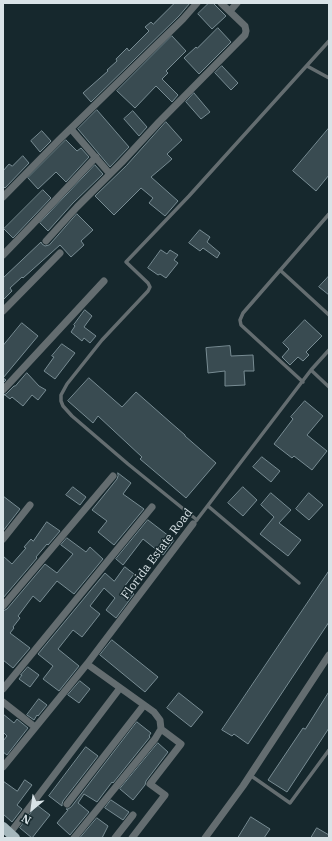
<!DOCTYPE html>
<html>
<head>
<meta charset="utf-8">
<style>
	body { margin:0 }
	#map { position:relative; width:332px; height:841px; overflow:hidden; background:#16282d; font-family:"IBM Plex Serif",serif }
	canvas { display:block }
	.frame { position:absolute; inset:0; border:4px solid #d9e3e7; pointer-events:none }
	.north { position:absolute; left:12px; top:789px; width:40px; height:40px; -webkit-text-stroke:3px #16282d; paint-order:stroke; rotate:209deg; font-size:11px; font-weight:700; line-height:16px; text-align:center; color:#d9e3e7 }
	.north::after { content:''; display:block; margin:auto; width:14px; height:18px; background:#d9e3e7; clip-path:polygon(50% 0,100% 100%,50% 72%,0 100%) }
</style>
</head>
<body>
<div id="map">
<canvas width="332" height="841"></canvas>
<div class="frame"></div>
<div class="north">N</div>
</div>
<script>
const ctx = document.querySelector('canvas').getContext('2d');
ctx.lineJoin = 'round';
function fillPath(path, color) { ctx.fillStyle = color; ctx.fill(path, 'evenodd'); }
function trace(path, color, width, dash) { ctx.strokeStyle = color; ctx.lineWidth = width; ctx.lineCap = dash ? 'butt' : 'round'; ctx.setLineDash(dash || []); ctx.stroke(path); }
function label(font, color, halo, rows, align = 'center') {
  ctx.font = font + ' "IBM Plex Serif",serif'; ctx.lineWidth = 3; ctx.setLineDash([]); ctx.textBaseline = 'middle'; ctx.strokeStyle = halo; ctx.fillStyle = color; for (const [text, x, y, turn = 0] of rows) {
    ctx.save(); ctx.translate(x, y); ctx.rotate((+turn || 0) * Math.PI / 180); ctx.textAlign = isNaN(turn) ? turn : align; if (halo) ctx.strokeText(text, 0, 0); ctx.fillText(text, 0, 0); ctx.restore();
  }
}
const building = new Path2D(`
	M175 3H190L179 16 91 102 83 93 108 71 107 70 117 61 116 59 127 48 129 51 149 31 145 27 151 22 153 24Z
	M209 3H213L226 16 212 29 198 14Z
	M218 28 231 42 199 74 184 58 196 47 197 48Z
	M172 36 186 51 166 71 168 73 162 79 178 95 172 102 156 86 135 108 117 91Z
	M222 66 238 83 231 90 215 73Z
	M194 93 210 112 201 119 186 102Z
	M97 110 129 147 110 167 78 129Z
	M133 111 147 127 139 136 124 119Z
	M166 122 182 140 167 154 172 159 164 166 151 177 178 201 165 216 149 203 153 198 141 188 114 215 95 196 126 166Z
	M329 128V175L316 191 293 171Z
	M42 131 51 141 40 152 31 141Z
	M66 140 77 151 81 148 89 157 66 182 56 172 38 189 28 178Z
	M23 156 29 163 5 188 3 186V171L9 164 12 166Z
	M95 165 103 174 73 203 48 231 40 223Z
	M43 190 51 198 13 238 4 229Z
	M77 214 93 230 81 241 84 245 71 257 60 245 23 278 22 277 10 288 12 291 3 300V278L41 242 42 244 45 246 49 245Z
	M200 230 210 237 207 242 220 253 217 258 203 248 200 251 189 243Z
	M161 250 167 254 170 250 178 255 174 260 178 263 166 278 160 274 158 275 148 268Z
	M329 276V295L319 287Z
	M85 310 92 316 84 327 96 336 90 343 84 338 82 341 71 332 75 326 74 325Z
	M305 320 322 336 306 352 309 355 303 361 298 357 290 365 282 357 289 349 283 343Z
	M22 323 38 336 3 378 6 380 3 383V346Z
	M62 344 75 353 55 379 44 371 54 357 52 356Z
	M230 346 231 356 253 355 254 371H244L245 385 225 386V371L208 373 206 348Z
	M27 373 39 386 46 390 38 400 32 395 23 406 12 397 10 399 5 395H3L6 394 14 386H15Z
	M89 378 122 407 136 392 170 422 185 435V436L216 463 186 498 140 459 142 457 98 416 93 423 68 401Z
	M305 401 323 416 307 435 327 451 312 470 294 456 292 458 274 444 293 419 291 417Z
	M262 457 280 471 271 482 253 467Z
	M118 473 131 483 123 494 144 509 114 545 98 532 107 521 92 510 117 479 118 476Z
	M73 487 86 497 80 505 66 495Z
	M243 487 257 500 243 516 228 503Z
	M271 493 291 510 279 523 301 540 288 556 260 534 274 517 261 505Z
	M309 493 323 505 309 520 296 509Z
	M3 496 20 509 3 531Z
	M148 520 174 540 163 555 143 539 123 565 116 559Z
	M47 522 60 531 48 545 47 544 36 557 37 558 3 598V556L12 564 26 548 24 547 31 539 33 541Z
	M67 538 86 552 90 547 103 559 74 594 57 581 40 602 33 596 18 616 20 618 13 627 14 628 10 633 30 648 13 668 3 660V611L7 609 45 564 57 573 73 554 61 545Z
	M125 567 134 574 124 587 134 594 116 618 106 610 115 598 104 588 90 606 100 614 82 637 73 630 58 649 79 666 59 691 43 679 53 666 38 654 105 573 114 581Z
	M329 571V622L248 744 234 734 232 736 222 730Z
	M112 640 158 677 145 692 100 655Z
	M28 667 39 675 30 687 19 679 22 675H21Z
	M80 681 90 689 79 703 68 695Z
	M329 692V728L287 792 268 780 303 728 305 729Z
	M179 693 203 712 191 727 167 708Z
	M39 699 47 705 38 716 37 715 34 720 27 715Z
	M3 714 14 723 17 719 28 728 7 755 3 752V741L7 736 3 732Z
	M137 722 151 733 149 736 150 737 113 783 112 782 97 802 84 794 78 803 89 812 70 835 57 823 68 810 66 809H68L71 807Z
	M158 743 168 752 146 781 145 785 133 800 120 789Z
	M86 747 98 756 63 801 62 804V806L49 796Z
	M25 780 32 785 17 805 22 809 12 822 3 814V781L17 791Z
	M111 800 129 812 123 820 105 808Z
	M37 805 50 815 32 838 20 828Z
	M251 817 270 829 264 838H238Z
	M97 818 108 826 102 838H80Z
	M317 828 329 835V838H311Z`);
const service = new Path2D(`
	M307 66 329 78
	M280 270 329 315
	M311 370 329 387
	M303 382 241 325 240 320 243 313 329 214
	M208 506 299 583
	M197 520 128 464 72 416 63 406 61 401V395L67 384 102 340 148 291 150 287 148 283 126 262 189 196 329 41
	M196 521 311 370 329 350
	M250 775 290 803 329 750`);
const minor = new Path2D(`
	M230 11 237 3
	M71 129 110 174
	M3 197 59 140 183 19 197 3
	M46 241 77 207 122 162 159 122 245 35 246 31 245 26 221 3
	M3 255 32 225 96 157
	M3 311 60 253
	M3 390 104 281
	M3 539 30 505
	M3 606 113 476
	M3 689 152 507
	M3 702 35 727
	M3 767 87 664 193 524
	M67 804 144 705
	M10 833 120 688
	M74 838 155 739 161 729 160 720 154 712 87 664
	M115 838 133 815
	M132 838 165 795 150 784 181 744 161 729
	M205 838 243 786 329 655`);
const primary = new Path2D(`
	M3 827 15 838`);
const streetNames = [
	["Florida Estate Road",157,554,-53]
];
fillPath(building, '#394b51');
trace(building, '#788c93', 1);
trace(service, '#646d70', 3.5);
trace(minor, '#646d70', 7);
trace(primary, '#a4b6bb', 10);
label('12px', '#d9e3e7', '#16282d', streetNames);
</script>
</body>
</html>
